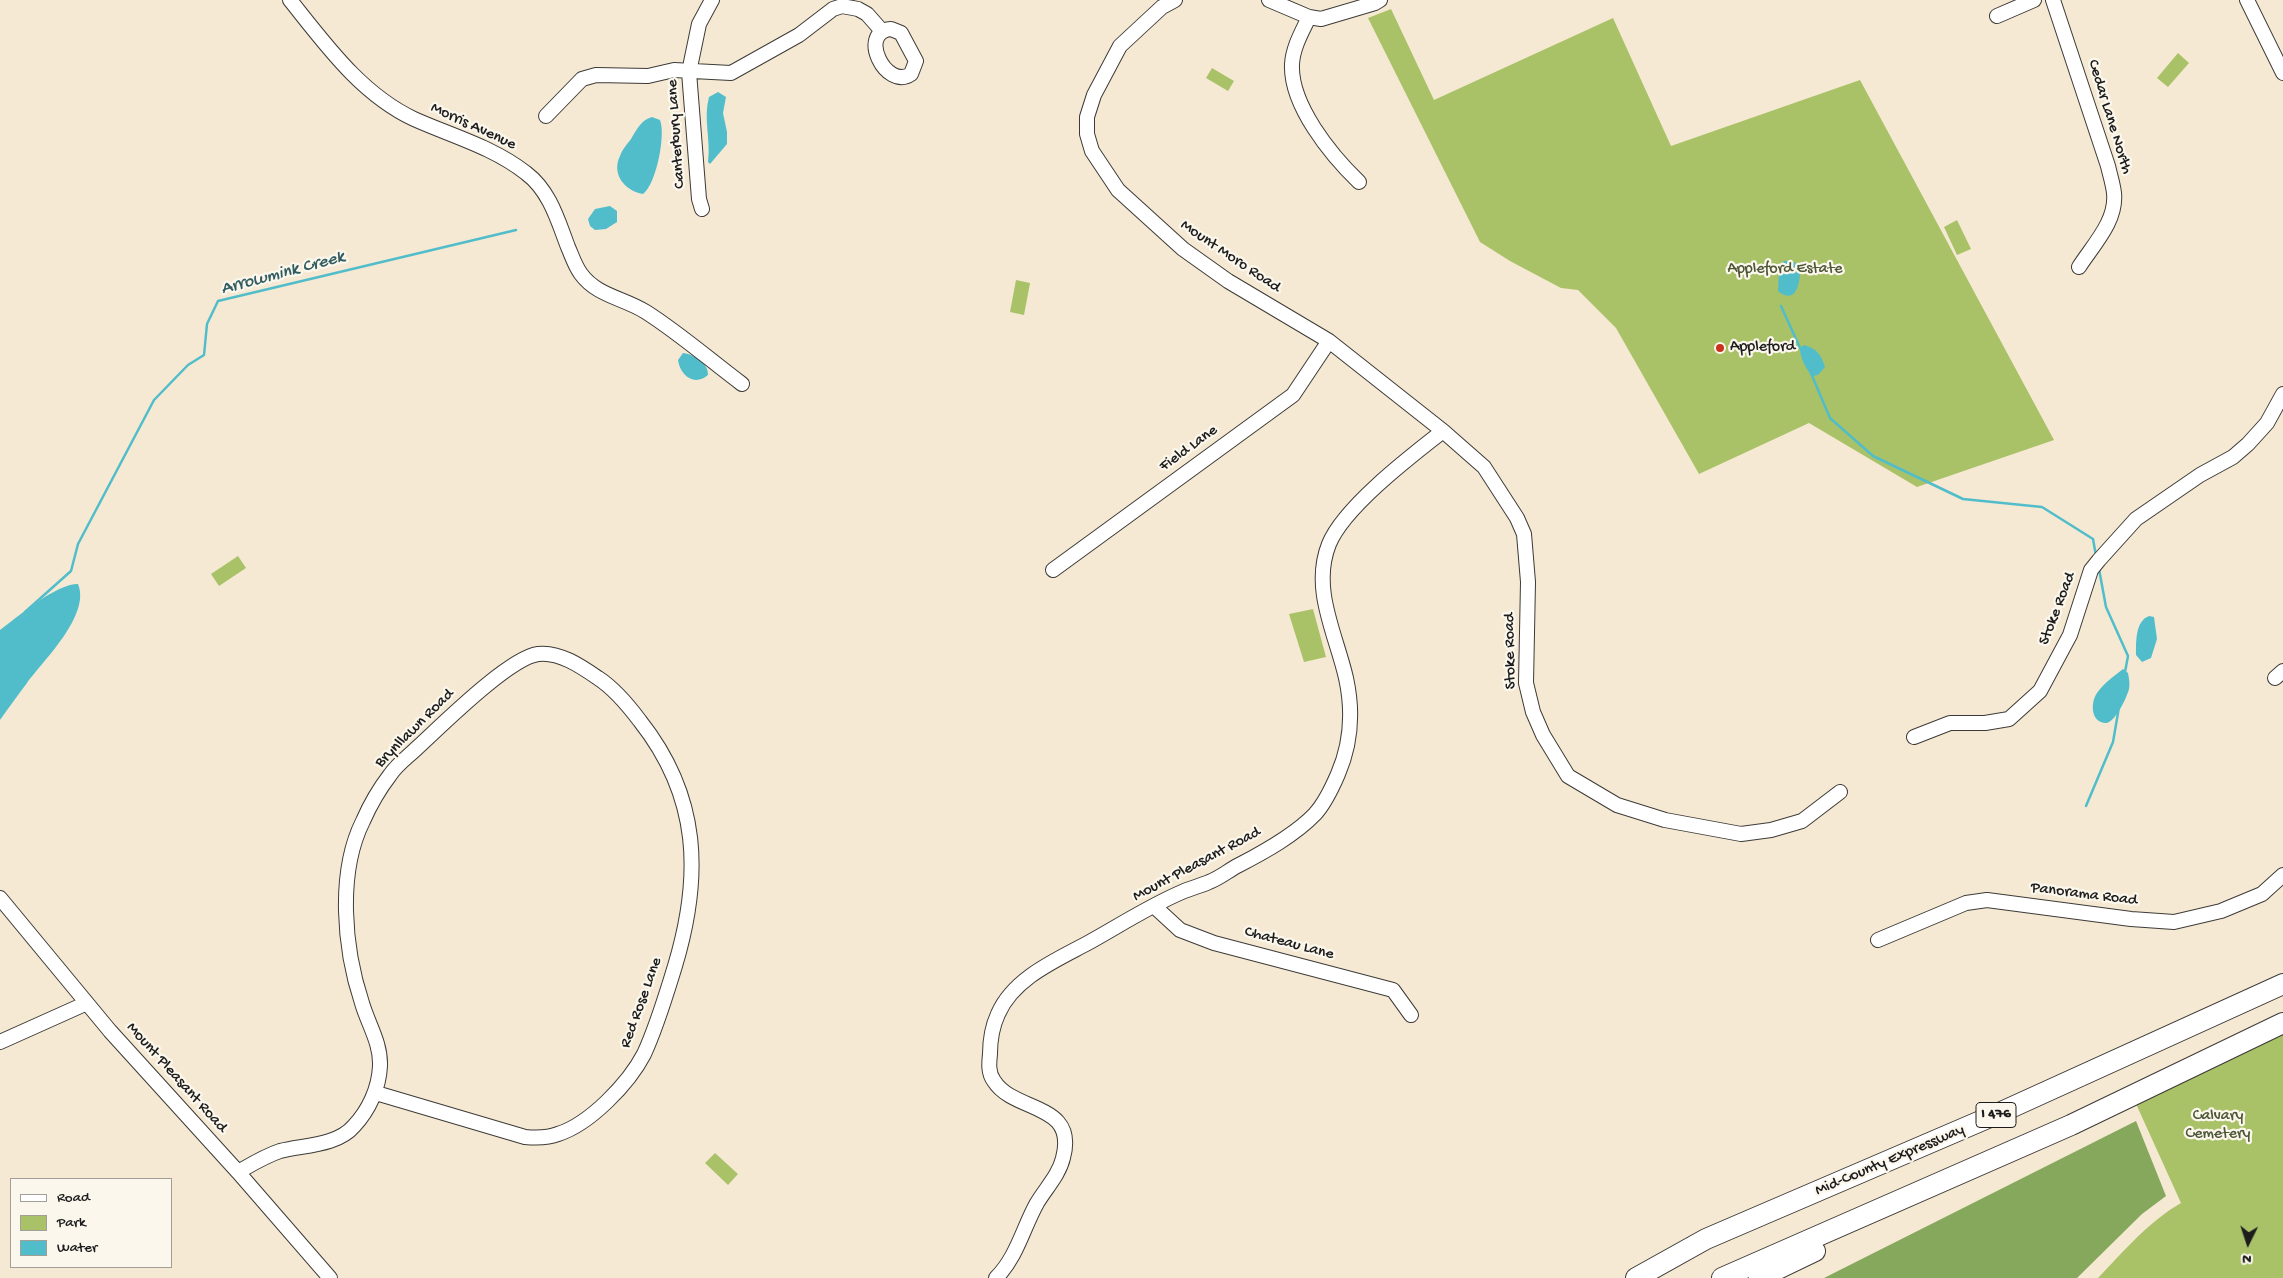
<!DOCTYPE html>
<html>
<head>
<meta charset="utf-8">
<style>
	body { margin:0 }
	#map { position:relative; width:2283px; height:1278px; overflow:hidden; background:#f6e9d3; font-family:"Gochi Hand",sans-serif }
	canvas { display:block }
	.legend { position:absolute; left:10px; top:1178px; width:162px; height:90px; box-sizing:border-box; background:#fbf7ec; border:1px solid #a29f99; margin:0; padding:6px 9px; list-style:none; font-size:15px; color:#1c1c1c }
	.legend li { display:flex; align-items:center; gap:10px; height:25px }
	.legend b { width:25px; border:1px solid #a29f99 }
	.north { position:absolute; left:2223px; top:1218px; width:50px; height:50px; -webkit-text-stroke:4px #fbf7ec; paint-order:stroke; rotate:184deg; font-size:14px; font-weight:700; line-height:20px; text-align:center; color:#1c1c1c }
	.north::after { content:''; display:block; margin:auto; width:18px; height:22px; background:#1c1c1c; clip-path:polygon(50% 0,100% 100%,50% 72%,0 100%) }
</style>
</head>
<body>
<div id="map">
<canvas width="2283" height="1278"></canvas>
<ul class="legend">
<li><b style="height:6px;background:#fff"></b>Road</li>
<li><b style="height:14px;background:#a9c267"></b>Park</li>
<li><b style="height:14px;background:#51bdcb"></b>Water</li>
</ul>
<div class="north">N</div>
</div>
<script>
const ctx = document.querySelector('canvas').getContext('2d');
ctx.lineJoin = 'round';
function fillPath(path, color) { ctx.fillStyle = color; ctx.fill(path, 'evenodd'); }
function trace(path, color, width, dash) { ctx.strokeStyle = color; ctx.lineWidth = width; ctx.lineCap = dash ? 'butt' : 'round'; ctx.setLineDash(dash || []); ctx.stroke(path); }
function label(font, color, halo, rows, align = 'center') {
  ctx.font = font + ' "Gochi Hand",sans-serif'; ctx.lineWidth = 4.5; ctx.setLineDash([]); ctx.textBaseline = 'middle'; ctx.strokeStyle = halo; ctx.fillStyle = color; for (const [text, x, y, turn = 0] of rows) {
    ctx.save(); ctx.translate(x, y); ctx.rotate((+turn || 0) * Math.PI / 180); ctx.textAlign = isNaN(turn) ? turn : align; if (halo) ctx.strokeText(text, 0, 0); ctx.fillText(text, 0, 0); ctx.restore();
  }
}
const green = new Path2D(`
	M1391 9 1434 100 1613 18 1671 146 1860 80 2054 440 1917 487 1809 423 1699 474 1616 328 1578 290 1561 288 1510 261 1480 242 1368 18Z
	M2178 53 2189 63 2168 87 2157 78Z
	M1212 68 1234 81 1228 91 1206 78Z
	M1957 220 1971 249 1957 255 1944 227Z
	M1016 280 1030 283 1024 315 1010 312Z
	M238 556 246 568 219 586 211 574Z
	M1313 609 1326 657 1304 662 1289 614Z
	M2283 1023V1278H2098C2124 1251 2148 1222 2181 1203L2132 1095Z
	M715 1153 738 1174 728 1185 705 1163Z`);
const forest = new Path2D(`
	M2136 1121 2166 1196 2142 1214 2077 1278H1824Z`);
const water = new Path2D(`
	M718 92 726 97 723 113 727 132V144L710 164 708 162C711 140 703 119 709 97Z
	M652 117 660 120C666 135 656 185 643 194 625 191 611 174 620 156 622 150 627 144 631 139 637 129 641 120 652 117Z
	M610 206 617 211V222L606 229 595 230 590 226 588 219 595 209Z
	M1784 261H1792L1799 265C1802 279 1797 307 1778 291L1779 268Z
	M1804 345C1817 349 1821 354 1825 367L1818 375 1813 376C1806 370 1800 358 1800 348Z
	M683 353C693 354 709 363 708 375 694 387 680 375 678 360Z
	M78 584C91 615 43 661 27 683 18 695 9 707 0 720V630C20 615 56 584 78 584Z
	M2149 616 2154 617 2157 639 2151 658 2142 662 2136 655C2136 643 2135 621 2149 616Z
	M2123 669 2128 673C2129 678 2130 684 2129 689 2127 697 2115 723 2106 723 2091 723 2090 703 2097 693 2103 684 2114 676 2123 669Z`);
const stream = new Path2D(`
	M1781 306 1801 350
	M1810 371 1830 418 1873 456 1963 499 2042 507 2093 539 2096 556
	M2099 569 2106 607 2128 656 2125 672
	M25 612 71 571 78 544 154 400 188 365 204 355 207 324 218 301 516 230
	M2086 806 2113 742 2119 707`);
const minor = new Path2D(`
	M290 0C326 45 361 94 414 119 452 136 493 147 526 173 550 191 558 221 568 247 572 256 575 266 581 274 597 296 624 298 646 312 679 333 710 360 742 384
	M1175 0 1162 7 1120 46 1094 95 1087 117V134L1092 151 1118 190 1183 249 1228 281 1329 341 1443 431 1484 467 1517 518 1524 534 1528 582 1526 683 1533 712 1543 735 1568 776 1617 805 1665 820 1741 834 1771 830 1802 821 1840 792
	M1269 0 1309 17 1321 19 1375 3 1380 0
	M2053 0 2108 166C2110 175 2113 184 2114 193 2117 221 2093 245 2079 267
	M2247 0 2283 73
	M1997 16 2034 0
	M1309 17C1302 32 1293 47 1292 64 1290 105 1331 155 1359 182
	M891 29 901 33 916 61 911 74C886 91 857 32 891 29Z
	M546 116 582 79 596 75 648 76 674 70 731 73 799 35 833 9 842 6 858 9 867 14 882 31
	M702 209 699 199 689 72 699 24 712 0
	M1053 570 1293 395 1329 341
	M2275 678 2283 671
	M1914 737 1950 723H1985L2009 719 2040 691 2070 635 2091 570 2099 560 2136 519 2200 475 2233 457 2248 444 2267 423 2283 394
	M0 898 110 1031 238 1172 330 1278
	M1155 907 1180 930 1214 943 1393 990 1411 1015
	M1878 940 1966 903 1987 900 2131 919 2174 922 2221 911 2262 894 2283 875
	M0 1042 87 1003
	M238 1172C252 1164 265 1156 280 1151 303 1145 337 1146 354 1126 369 1110 379 1088 380 1066 381 1043 368 1024 362 1003 344 949 337 873 363 821 370 805 380 788 390 775 397 764 409 756 418 747 442 725 509 658 538 654 559 651 582 667 598 678 615 689 628 705 640 721 700 797 702 876 675 966 666 995 657 1026 644 1054 629 1083 590 1124 558 1134 548 1138 536 1138 525 1137L376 1093
	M996 1278C1017 1257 1023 1228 1037 1203 1046 1188 1059 1175 1063 1158 1078 1102 1014 1113 994 1081 988 1073 989 1063 990 1054 990 1040 992 1027 998 1014 1013 979 1054 961 1086 944 1117 927 1149 906 1182 892 1191 888 1200 886 1209 882 1220 878 1229 870 1239 865 1264 852 1295 835 1315 814 1325 803 1332 788 1338 774 1351 744 1353 710 1346 678 1336 634 1311 589 1329 544 1344 507 1411 456 1443 431`);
const highway = new Path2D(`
	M1636 1278 1706 1239 1997 1114 2283 984
	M1722 1278 2071 1125 2283 1023
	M1759 1278 1815 1251`);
const markers = [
	[1720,348,5,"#c8321e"]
];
const shields = [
	[1996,1115,40]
];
const shieldNames = [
	["I 476",1996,1115]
];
const streetNames = [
	["Cedar Lane North",2109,117,73],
	["Morris Avenue",473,127,25],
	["Canterbury Lane",677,134,-94],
	["Mount Moro Road",1230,257,34],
	["Field Lane",1189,449,-36],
	["Stoke Road",2058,609,-69],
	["Stoke Road",1511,651,-91],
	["Brynllawn Road",415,729,-45],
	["Mount Pleasant Road",1197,865,-28],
	["Panorama Road",2084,895,7],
	["Chateau Lane",1289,944,15],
	["Red Rose Lane",642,1003,-70],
	["Mount Pleasant Road",176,1078,48],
	["Mid-County Expressway",1890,1161,-23]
];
const parkNames = [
	["Appleford Estate",1785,270],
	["Calvary",2218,1117],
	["Cemetery",2218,1135]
];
const poiNames = [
	["Appleford",1730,348]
];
const waterNames = [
	["Arrowmink Creek",283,274,-15]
];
fillPath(green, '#a9c267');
fillPath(forest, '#86a85c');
fillPath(water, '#51bdcb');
trace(stream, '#51bdcb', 2.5);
trace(minor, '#3d3b37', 16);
trace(highway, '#3d3b37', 22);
trace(minor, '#fff', 14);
trace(highway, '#fff', 20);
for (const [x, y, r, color] of markers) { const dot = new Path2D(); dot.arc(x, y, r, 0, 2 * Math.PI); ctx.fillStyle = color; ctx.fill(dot); trace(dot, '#fbf7ec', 2); }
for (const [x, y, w] of shields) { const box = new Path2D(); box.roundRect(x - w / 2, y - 12.5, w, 25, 4); ctx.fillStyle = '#fbf7ec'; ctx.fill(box); trace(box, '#1c1c1c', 1); }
label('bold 15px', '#1c1c1c', null, shieldNames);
label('16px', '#1c1c1c', '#fbf7ec', streetNames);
label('16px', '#4d5636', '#fbf7ec', parkNames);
label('16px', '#1c1c1c', '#fbf7ec', poiNames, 'left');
label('italic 18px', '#315c62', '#fbf7ec', waterNames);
</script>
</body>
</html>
